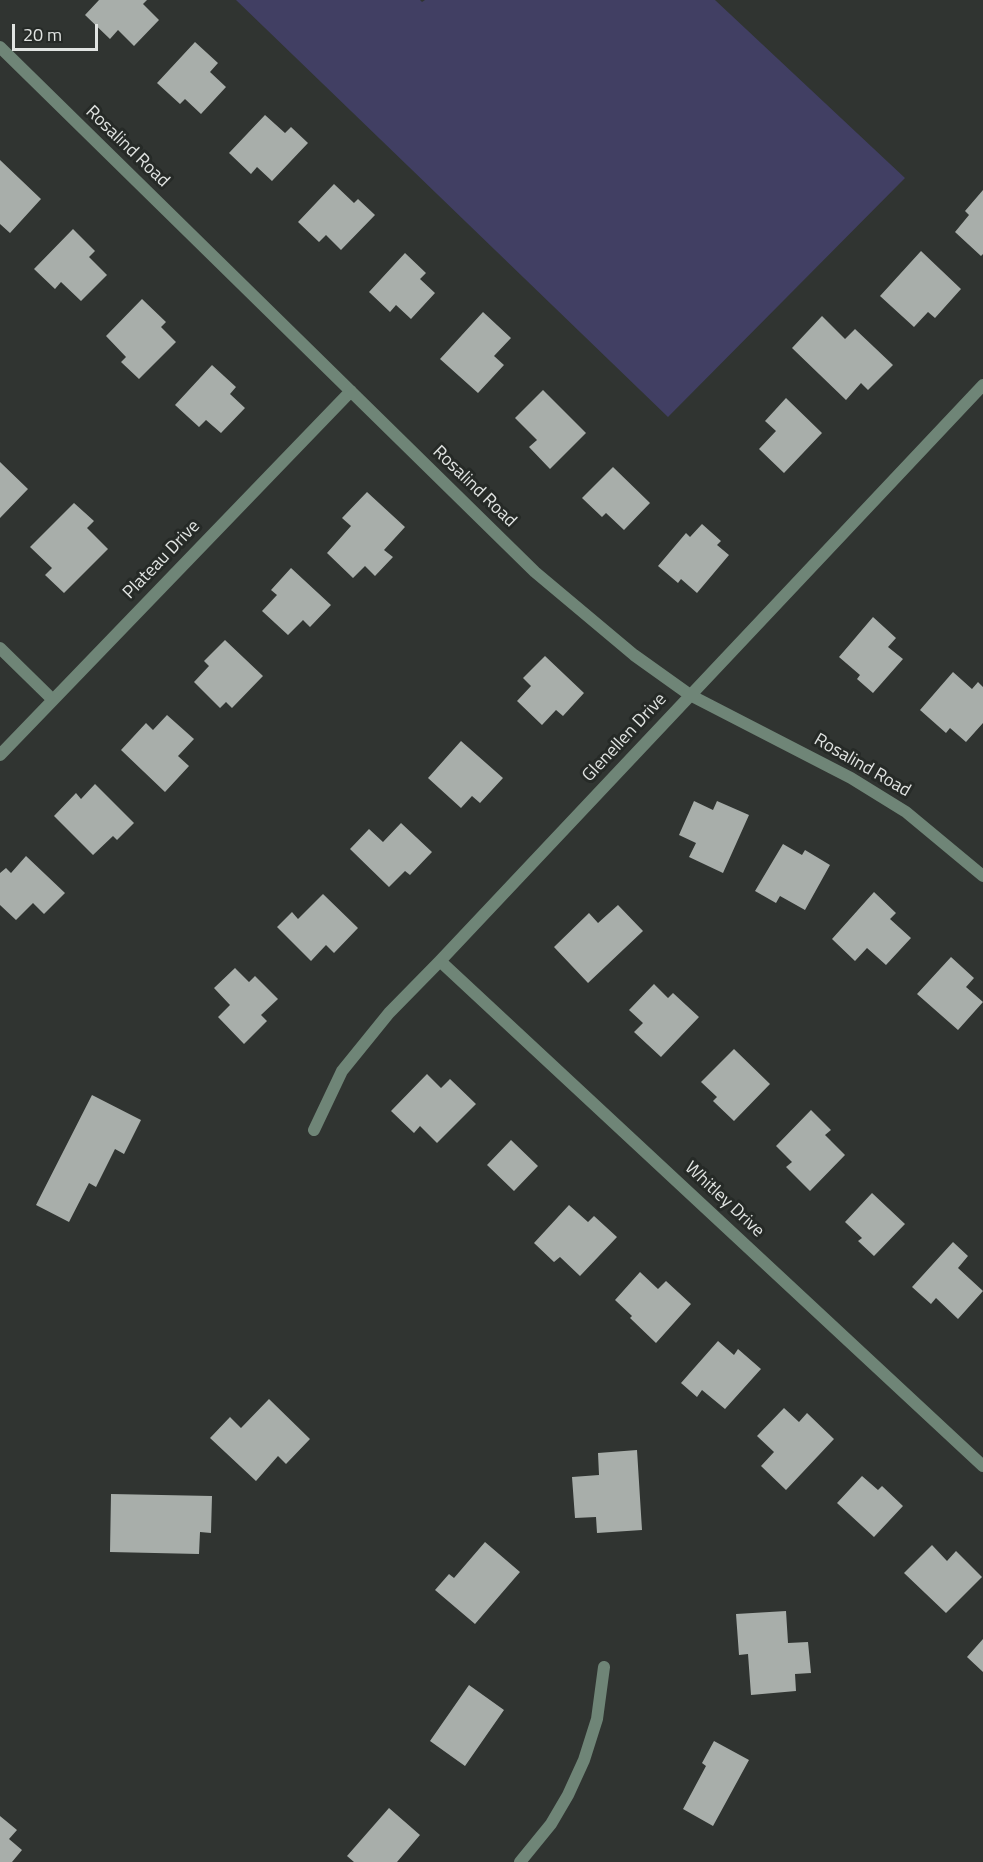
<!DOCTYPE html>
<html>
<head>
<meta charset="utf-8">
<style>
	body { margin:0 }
	#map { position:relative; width:983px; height:1862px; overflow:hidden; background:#303431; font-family:"Titillium Web",sans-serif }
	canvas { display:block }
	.scale { position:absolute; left:12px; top:24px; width:86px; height:27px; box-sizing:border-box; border:3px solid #e1e4e2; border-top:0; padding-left:8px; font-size:18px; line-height:21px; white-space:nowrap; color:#e1e4e2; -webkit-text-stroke:4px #262a27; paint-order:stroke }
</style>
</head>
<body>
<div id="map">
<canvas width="983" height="1862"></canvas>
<div class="scale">20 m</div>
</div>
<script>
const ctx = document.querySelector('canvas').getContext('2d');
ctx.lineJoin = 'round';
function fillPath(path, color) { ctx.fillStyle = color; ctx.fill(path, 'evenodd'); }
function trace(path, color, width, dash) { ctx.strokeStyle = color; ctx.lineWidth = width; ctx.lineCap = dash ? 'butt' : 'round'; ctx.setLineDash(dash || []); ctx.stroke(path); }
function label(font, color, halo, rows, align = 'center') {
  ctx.font = font + ' "Titillium Web",sans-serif'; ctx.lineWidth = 6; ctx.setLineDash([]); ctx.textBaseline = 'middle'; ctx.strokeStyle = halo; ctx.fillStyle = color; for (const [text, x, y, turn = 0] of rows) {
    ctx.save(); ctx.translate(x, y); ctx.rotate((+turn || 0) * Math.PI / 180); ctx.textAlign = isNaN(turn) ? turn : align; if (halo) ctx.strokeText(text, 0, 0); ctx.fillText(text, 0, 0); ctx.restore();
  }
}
const green = new Path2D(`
	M236 0H420L422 2 425 0H715L905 178 668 417Z`);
const building = new Path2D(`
	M99 0H147L143 4 159 20 134 46 118 30 110 39 85 15Z
	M195 42 218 63 210 72 226 87 201 114 185 99 180 104 157 83Z
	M265 115 285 133 291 127 308 143 272 181 257 167 251 174 229 153Z
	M0 160 41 199 10 233 0 224Z
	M334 184 354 203 358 199 375 215 341 250 326 235 319 242 298 222Z
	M983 190V254L981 256 955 232 969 215 965 211Z
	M73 229 95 251 89 257 107 275 81 301 61 282 55 289 34 269Z
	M921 251 961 289 935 318 928 312 914 327 880 296Z
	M405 253 426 273 420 279 435 293 411 319 396 305 390 312 369 292Z
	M142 299 166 322 161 327 176 342 139 379 121 362 126 357 106 336Z
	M483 312 511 338 494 356 504 365 478 393 440 359Z
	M822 316 845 339 855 329 893 365 868 390 861 383 846 400 792 348Z
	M212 365 236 387 230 394 245 408 221 433 206 420 199 427 175 405Z
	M543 390 586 433 550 469 529 447 537 440 515 418Z
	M786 398 822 433 784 473 759 449 776 431 765 421Z
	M0 462 28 489 0 518Z
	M613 467 650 503 624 530 606 513 602 517 582 498Z
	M367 492 405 527 384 550 393 557 375 576 365 566 353 578 327 553 351 526 342 518Z
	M74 503 94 521 87 528 108 549 64 593 45 575 52 568 30 547Z
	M702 524 721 541 717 545 729 555 697 593 681 579 678 583 658 566 686 533 690 537Z
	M291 568 331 605 310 627 303 620 288 635 262 611 277 595 271 590Z
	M873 617 896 638 888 647 903 659 873 693 857 679 860 675 839 657Z
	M225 640 263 676 232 708 226 702 220 708 194 682 209 666 204 661Z
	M545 656 584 693 563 716 556 710 542 725 517 701 531 686 523 678Z
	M953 672 972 689 978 682 983 687V723L966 742 950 728 946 733 920 710Z
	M167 715 194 739 178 756 189 766 165 792 121 750 146 723 153 730Z
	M461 741 503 778 480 803 472 796 461 808 428 778Z
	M95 784 134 823 117 840 113 836 93 855 54 816 76 793 81 799Z
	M694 801 713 810 717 801 749 815 723 873 689 857 696 843 679 835Z
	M401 823 432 852 410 875 405 871 389 887 350 849 369 829 383 842Z
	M783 844 802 855 805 850 830 865 805 910 780 896 776 903 755 891Z
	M26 856 65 893 44 914 33 903 16 920 0 905V873L6 868 11 873Z
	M874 892 896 913 890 919 911 938 886 965 867 948 855 961 832 939Z
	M323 894 358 928 334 953 326 945 311 961 277 927 292 912 298 919Z
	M618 905 643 931 588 983 554 947 589 913 598 923Z
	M951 957 974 978 966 987 983 1002 958 1030 917 994Z
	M235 968 249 982 255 976 278 999 261 1015 267 1021 244 1044 218 1017 230 1005 214 988Z
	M654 984 668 998 673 993 699 1017 661 1057 634 1032 643 1023 629 1010Z
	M734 1049 770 1084 734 1121 713 1101 717 1097 701 1082Z
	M427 1074 441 1088 450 1079 476 1104 437 1143 420 1126 414 1133 391 1111Z
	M92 1095 141 1120 124 1154 115 1149 96 1187 89 1183 69 1222 36 1205Z
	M811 1110 831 1130 825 1135 845 1155 810 1191 786 1167 792 1162 776 1146Z
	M511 1140 538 1166 514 1191 487 1165Z
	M872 1193 905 1224 874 1256 858 1241 862 1238 845 1222Z
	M569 1205 588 1222 594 1216 617 1237 580 1276 560 1257 554 1262 534 1243Z
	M953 1242 968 1256 958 1268 983 1291 958 1319 936 1298 931 1304 912 1287Z
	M640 1272 658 1289 666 1281 691 1304 656 1343 630 1318 632 1316 615 1300Z
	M718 1341 734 1355 738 1349 761 1369 725 1409 702 1390 697 1397 681 1383Z
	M269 1399 310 1439 286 1464 278 1456 256 1481 210 1438 230 1417 241 1428Z
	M784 1408 799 1422 807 1413 834 1439 786 1490 761 1466 774 1452 757 1436Z
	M637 1450 642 1530 597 1533 596 1517 575 1518 572 1477 599 1475 598 1453Z
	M862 1476 878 1490 882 1486 903 1506 874 1537 837 1503Z
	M111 1494 212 1496 211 1533 200 1532 199 1554 110 1552Z
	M485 1542 520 1572 475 1624 435 1590 449 1574 454 1578Z
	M932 1545 947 1561 956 1551 982 1577 946 1613 904 1573Z
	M786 1611 788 1643 808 1642 811 1673 795 1674 796 1691 751 1695 748 1654 739 1655 736 1614Z
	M983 1639V1672L967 1657Z
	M469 1685 504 1710 465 1766 430 1741Z
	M714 1741 749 1760 713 1826 683 1809 706 1766 702 1763Z
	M389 1808 420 1835 397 1862H354L347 1856Z
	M0 1816 17 1830 9 1839 22 1850 12 1862H0Z`);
const street = new Path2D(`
	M0 47 535 572 634 655 690 695 851 778 906 812 983 876
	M0 648 53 700
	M0 755 351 391
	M440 961 983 1466
	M314 1130 342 1071 389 1013 440 961 983 385
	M520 1862 551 1824 568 1795 584 1760 597 1719 604 1667`);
const streetNames = [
	["Rosalind Road",127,147,44],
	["Rosalind Road",474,487,44],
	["Plateau Drive",162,560,-46],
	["Glenellen Drive",625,738,-47],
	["Rosalind Road",862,766,30],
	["Whitley Drive",724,1200,43]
];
fillPath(green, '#413f63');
fillPath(building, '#a8aeaa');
trace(street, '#6f8577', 12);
label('18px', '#e1e4e2', '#262a27', streetNames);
</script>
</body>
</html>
